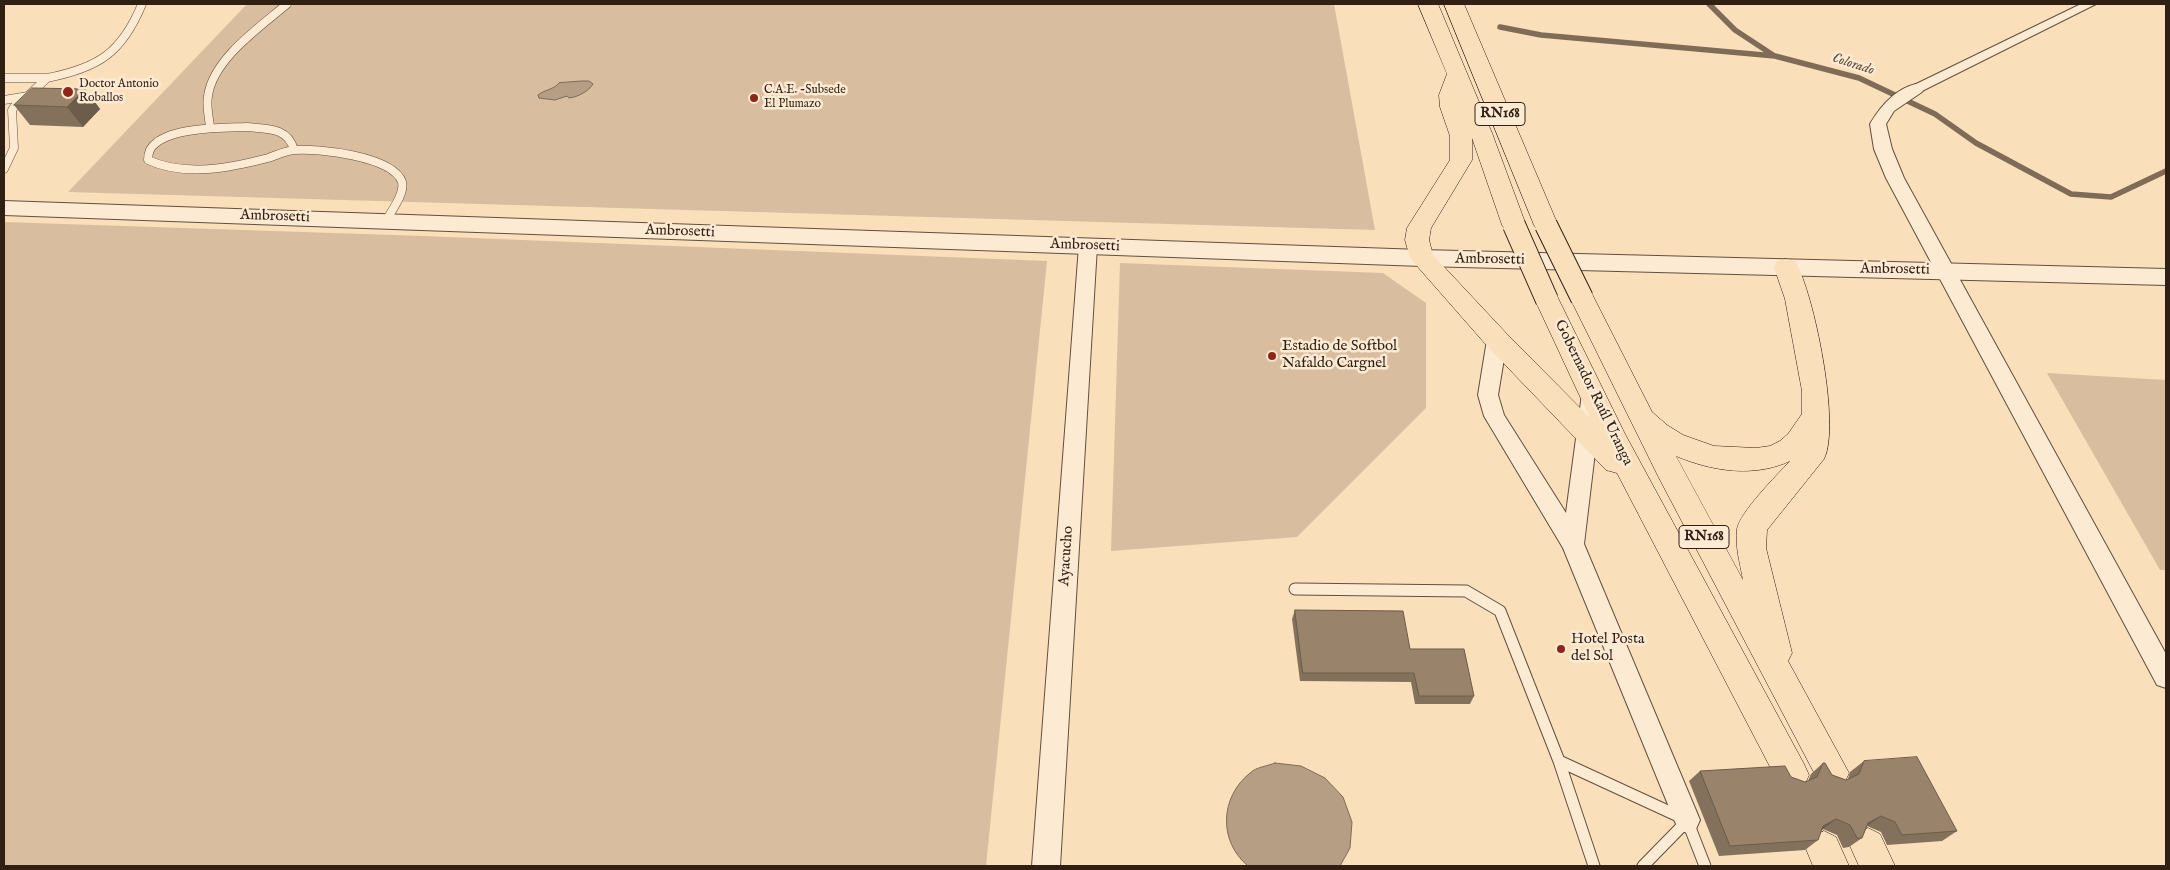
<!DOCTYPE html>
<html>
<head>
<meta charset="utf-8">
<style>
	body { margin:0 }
	#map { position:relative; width:2170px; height:870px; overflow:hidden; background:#fadfbb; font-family:"IM FELL English",serif }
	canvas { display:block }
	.frame { position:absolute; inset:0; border:5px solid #301f15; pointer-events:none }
</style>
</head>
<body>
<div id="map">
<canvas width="2170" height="870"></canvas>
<div class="frame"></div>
</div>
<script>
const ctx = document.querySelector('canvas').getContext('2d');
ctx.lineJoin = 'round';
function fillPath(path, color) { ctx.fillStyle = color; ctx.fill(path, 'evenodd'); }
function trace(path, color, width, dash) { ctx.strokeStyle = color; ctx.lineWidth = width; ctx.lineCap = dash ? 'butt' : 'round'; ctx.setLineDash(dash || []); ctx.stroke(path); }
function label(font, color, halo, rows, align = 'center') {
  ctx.font = font + ' "IM FELL English",serif'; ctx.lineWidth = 5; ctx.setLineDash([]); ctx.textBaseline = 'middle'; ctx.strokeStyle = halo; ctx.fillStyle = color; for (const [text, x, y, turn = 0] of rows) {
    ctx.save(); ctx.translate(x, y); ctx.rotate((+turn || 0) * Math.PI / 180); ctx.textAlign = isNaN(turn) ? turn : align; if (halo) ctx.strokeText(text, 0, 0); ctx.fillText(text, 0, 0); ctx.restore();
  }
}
const green = new Path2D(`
	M247 4H1334L1375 230 68 192Z
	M4 222 423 236 1047 261 986 866H4Z
	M1120 263 1383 273 1426 303V408L1297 537 1111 551Z
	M2047 373 2166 380V570H2160Z`);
const water = new Path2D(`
	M582 81H589L593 84C589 91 578 97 569 98L567 96 555 100 539 98 538 95C544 90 555 89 559 83Z
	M1275 763 1301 766 1325 778 1343 797 1352 822 1350 848 1340 866H1248C1218 841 1220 797 1250 773 1256 767 1268 766 1275 763Z`);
const stream = new Path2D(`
	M1709 4 1735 30 1773 55
	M1500 27 1541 35 1775 56 1859 78 1935 114 1976 143 2071 194 2111 197 2166 171`);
const serviceFar1 = new Path2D(`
	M4 78H47L28 96 4 100
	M47 78C98 68 122 53 142 4
	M210 127C209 117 206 106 208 96 213 59 260 27 287 4
	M247 127C267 129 288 127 294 150 285 151 277 155 268 158 230 168 185 177 148 160 148 153 150 147 156 143 175 127 223 128 247 127Z
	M294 150C317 148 393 156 402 182 405 194 391 211 386 221
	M4 169 14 148 12 110 19 100`);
const service = new Path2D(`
	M1295 589 1466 591 1500 611 1559 761 1687 820 1705 866
	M1559 761 1594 866
	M1643 866 1687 821`);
const pedestrian = new Path2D(`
	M2081 4H2096L1920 92H1912L1910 89 1912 86Z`);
const minor = new Path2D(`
	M1916 84 1922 86 1924 89 1922 92 1894 111 1886 124 1892 149 1904 178 2166 654V688L2157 685 1886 178 1874 149 1870 124C1880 107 1895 89 1916 84Z
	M1088 240 1095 242 1097 246 1060 866H1032L1079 246 1081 242Z
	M1497 333 1504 335 1507 340 1498 395 1504 415 1566 513 1582 394 1585 388 1592 386 1599 388 1602 394 1584 544 1700 820 1696 829 1687 833 1678 829 1563 548 1484 416 1478 395 1487 340 1490 335Z`);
const tertiary = new Path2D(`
	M4 201 1422 250 2166 269V285L1422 266 4 215Z`);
const trunk = new Path2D(`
	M1418 4H1438L1492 133 1526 225 1522 231 1514 233 1506 231 1502 225 1472 138V160L1431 228 1429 240 1433 255 1506 333 1590 418 1535 300 1538 294 1547 291 1556 294 1625 434 1804 764 1809 775 1804 786 1792 791 1780 786 1617 473 1606 470 1488 347 1410 258 1405 240 1407 228 1450 160V136L1440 107 1439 95 1447 74Z
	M1444 4H1464L1558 225 1554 231 1546 233 1538 231 1534 225Z
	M1786 259 1795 261C1814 293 1841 426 1824 459L1767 530 1766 548 1792 653 1788 661 1849 773 1844 784 1832 789 1820 784 1659 478 1570 298 1573 292 1582 289 1591 292 1652 412 1667 425 1683 435 1714 446 1756 448 1770 446 1780 441 1788 434 1802 414V391L1785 299 1774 267 1777 261ZM1676 456C1711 471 1754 478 1790 461 1777 475 1740 512 1737 529 1735 547 1740 563 1743 580Z
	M1868 828 1880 834 1895 866H1859L1850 846 1856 834Z
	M1824 831 1836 837 1849 866H1813L1806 849 1812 837Z`);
const trunkBridge = new Path2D(`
	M1514 225 1547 300
	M1546 225 1582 298`);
const wall = new Path2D(`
	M85 89 100 109 83 127 30 125 14 105Z
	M1295 610 1410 649 1474 696 1470 704H1415L1411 682 1300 681 1292 619Z
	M1864 761 1957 831 1942 841 1887 845 1881 832 1867 826 1862 838 1849 847 1843 848 1837 835 1823 829 1822 830 1818 840 1805 850 1719 856 1689 781 1700 771 1791 777 1805 782 1808 781 1811 774 1823 763 1832 775 1846 780 1848 779 1850 772Z`);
const shadedWall = new Path2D(`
	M85 89 100 109 83 127 67 107Z
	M1881 816 1867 826 1868 823Z
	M1836 819 1823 829 1810 836 1823 826Z`);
const building = new Path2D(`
	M32 88 85 89 67 107 14 105Z
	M1295 610 1403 611 1410 649H1464L1474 696H1419L1414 673H1303Z
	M1917 757 1957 831 1902 835 1895 822 1881 816 1868 823 1862 838H1857L1850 825 1836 819 1823 826 1818 840 1730 846 1700 771 1785 766 1791 777 1805 782 1817 777 1823 763H1825L1832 775 1846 780 1859 774 1864 761Z`);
const markers = [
	[68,92,6,"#8f2418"],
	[754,98,5,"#8f2418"],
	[1272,356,5,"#8f2418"],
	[1561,649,5,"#8f2418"]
];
const farPoinames = [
	["Doctor Antonio",79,85],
	["Roballos",79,99],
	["C.A.E. -Subsede",764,91],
	["El Plumazo",764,105]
];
const farWaternames = [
	["Colorado",1853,65,18]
];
const shields = [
	[1500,114,50],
	[1704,537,50]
];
const shieldNames = [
	["RN168",1500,114],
	["RN168",1704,537]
];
const streetNames = [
	["Ambrosetti",275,217,2],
	["Ambrosetti",680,232,2],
	["Ambrosetti",1085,246,2],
	["Ambrosetti",1490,260,1],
	["Ambrosetti",1895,270,1],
	["Gobernador Raúl Uranga",1593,393,64],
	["Ayacucho",1067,556,-86]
];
const poiNames = [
	["Estadio de Softbol",1282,347],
	["Nafaldo Cargnel",1282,364],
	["Hotel Posta",1571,640],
	["del Sol",1571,657]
];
fillPath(green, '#d8be9f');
fillPath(water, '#b59e83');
trace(water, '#806b57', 1);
trace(stream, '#806b57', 5.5);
trace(serviceFar1, '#624f3e', 9);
trace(service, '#624f3e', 13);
trace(pedestrian, '#624f3e', 2);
trace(minor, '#624f3e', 2);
trace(tertiary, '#624f3e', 2);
trace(trunk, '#301f15', 1);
trace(serviceFar1, '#fcead3', 8);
trace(service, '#fcead3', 11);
fillPath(pedestrian, '#fcead3');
fillPath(minor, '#fcead3');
fillPath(tertiary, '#fcead3');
fillPath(trunk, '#fadfbb');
trace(trunkBridge, '#301f15', 24, []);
trace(trunkBridge, '#fadfbb', 22);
fillPath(wall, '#84715c');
fillPath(shadedWall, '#6b5c4b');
fillPath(building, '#99836b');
trace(building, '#6b5c4b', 1);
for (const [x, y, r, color] of markers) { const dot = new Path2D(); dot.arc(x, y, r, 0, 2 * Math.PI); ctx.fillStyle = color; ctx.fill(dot); trace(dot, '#fcead3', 2); }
label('12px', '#301f15', '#fcead3', farPoinames, 'left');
label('italic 14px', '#5f4b3c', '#fcead3', farWaternames);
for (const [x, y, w] of shields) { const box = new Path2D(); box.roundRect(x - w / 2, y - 11.5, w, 23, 4); ctx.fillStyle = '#fcead3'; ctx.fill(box); trace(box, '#301f15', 1); }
label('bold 14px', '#301f15', null, shieldNames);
label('15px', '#301f15', '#fcead3', streetNames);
label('15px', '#301f15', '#fcead3', poiNames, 'left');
</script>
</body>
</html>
